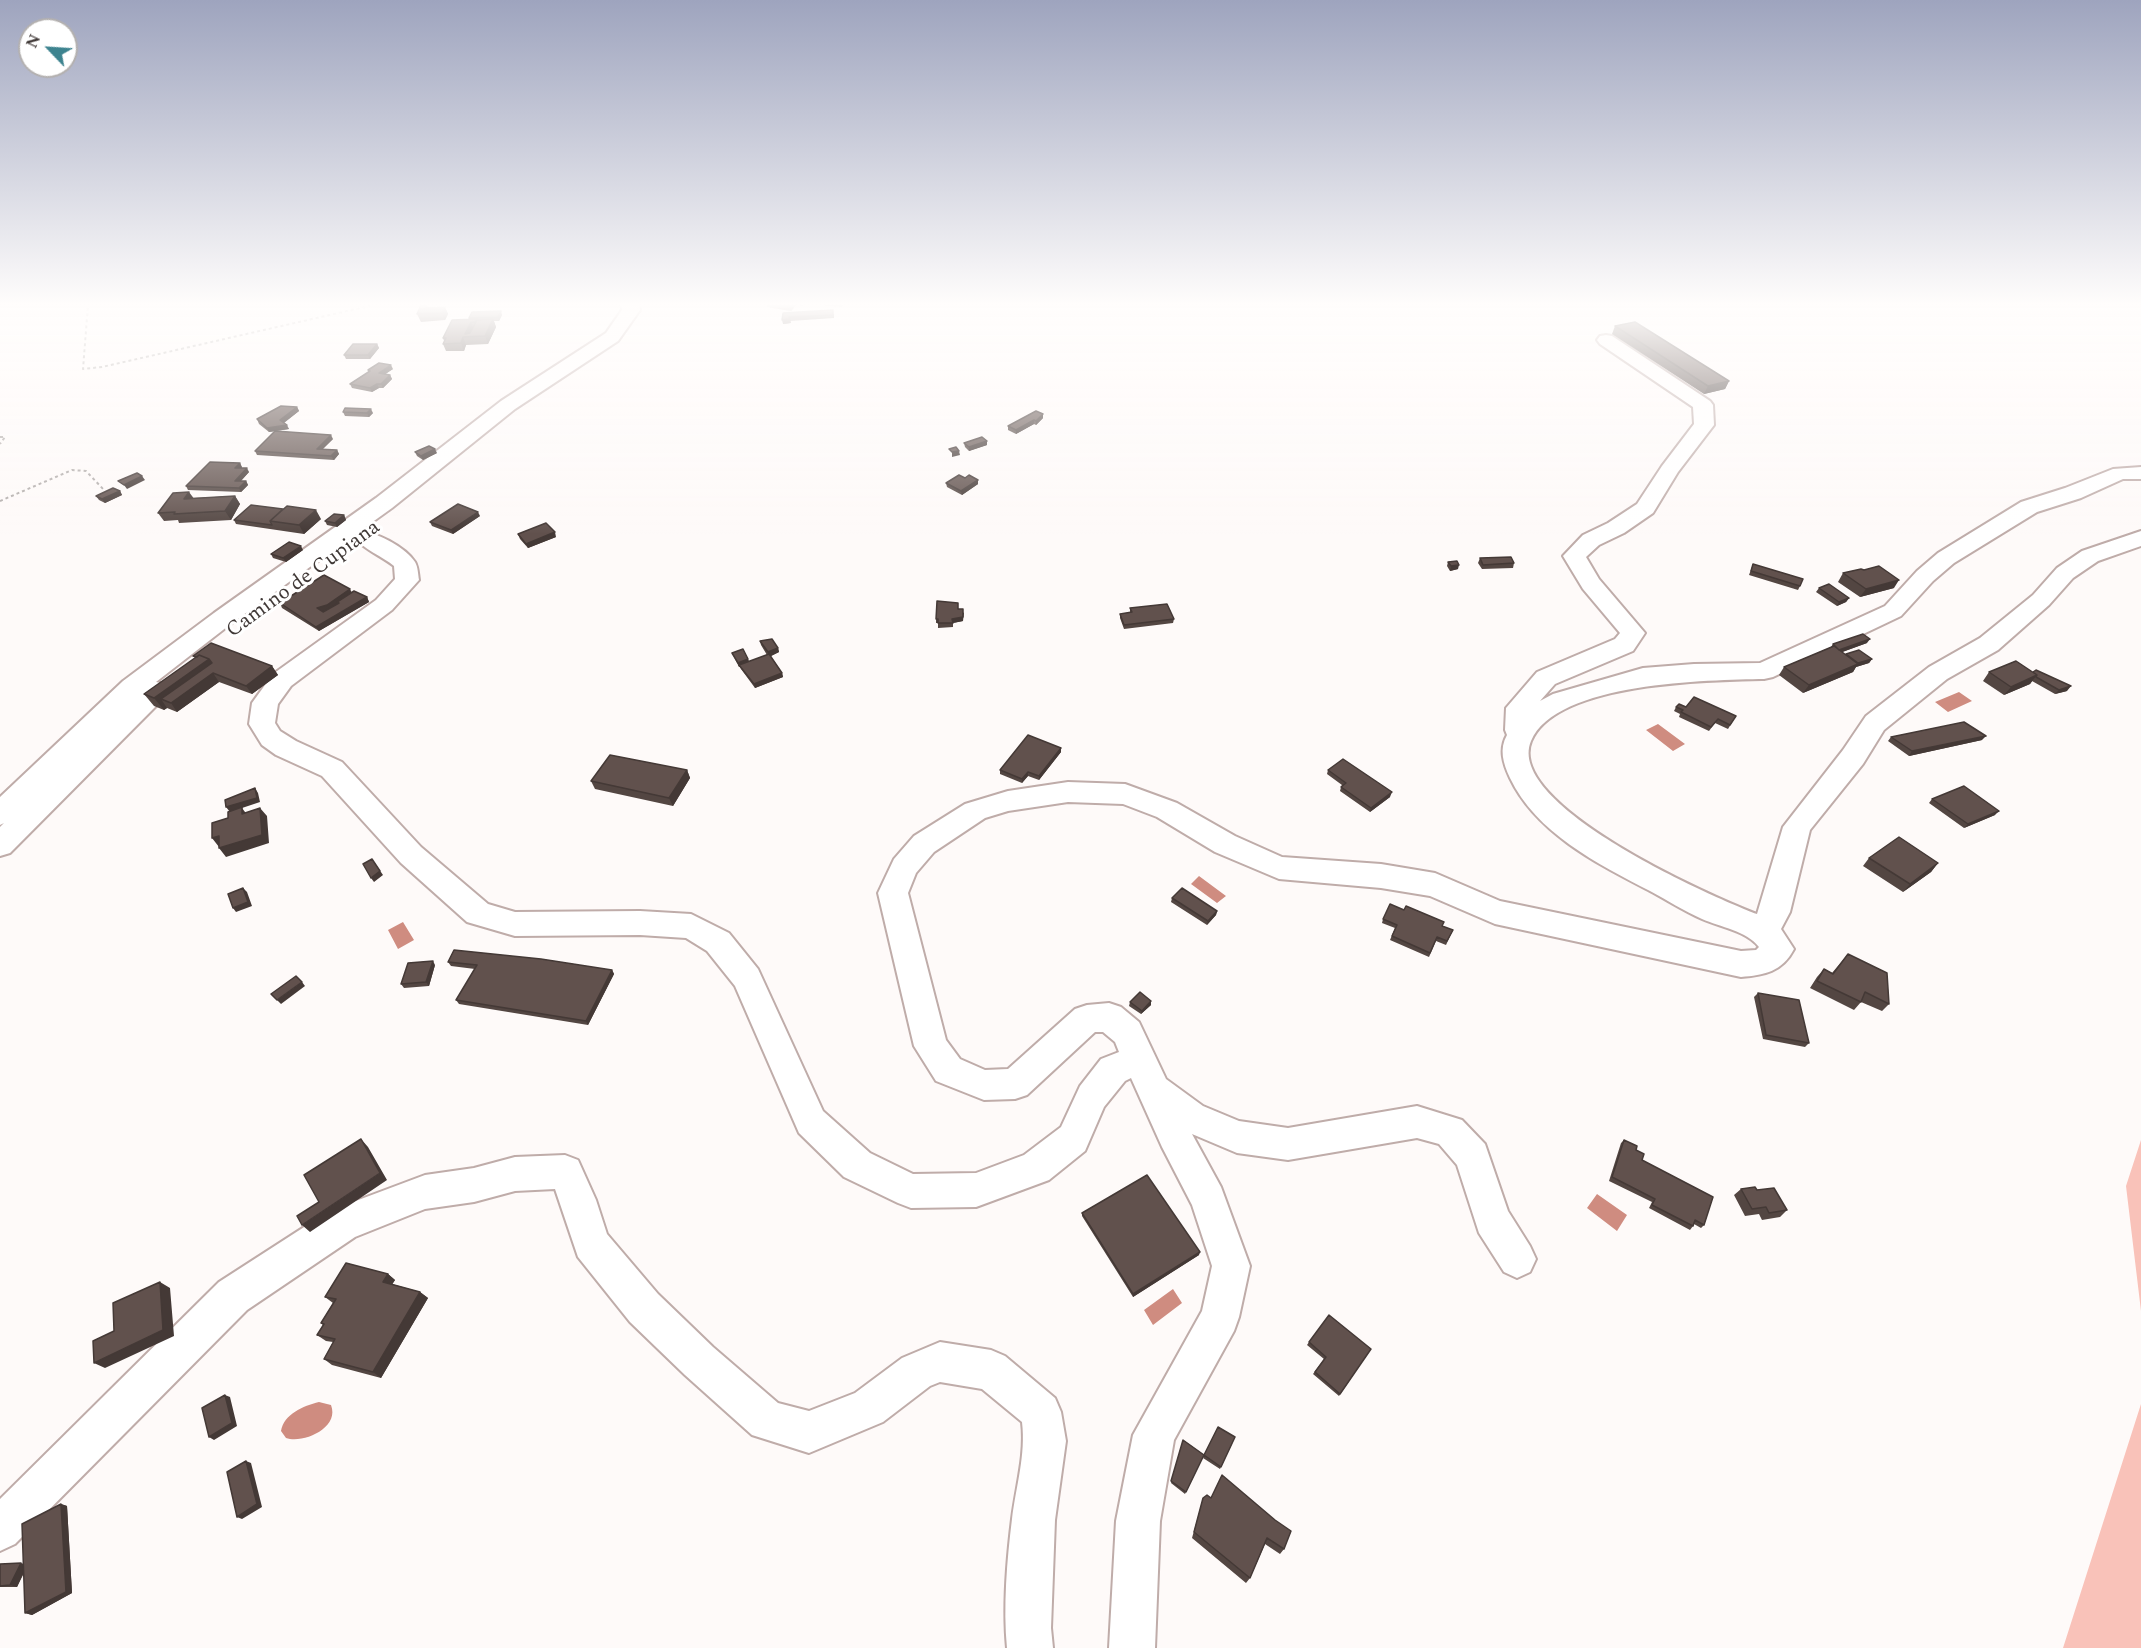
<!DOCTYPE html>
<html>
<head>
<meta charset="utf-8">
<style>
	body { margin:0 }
	#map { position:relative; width:2141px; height:1648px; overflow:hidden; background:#fefaf9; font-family:Spectral,serif }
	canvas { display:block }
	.north { position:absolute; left:18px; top:18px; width:60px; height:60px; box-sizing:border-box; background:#fff; border:2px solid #b3b0af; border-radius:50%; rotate:295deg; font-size:16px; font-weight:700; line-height:24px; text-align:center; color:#403937 }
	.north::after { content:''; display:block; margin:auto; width:21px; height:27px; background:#3d838f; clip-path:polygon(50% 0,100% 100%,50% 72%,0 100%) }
</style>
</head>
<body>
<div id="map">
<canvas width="2141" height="1648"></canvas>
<div class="north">N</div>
</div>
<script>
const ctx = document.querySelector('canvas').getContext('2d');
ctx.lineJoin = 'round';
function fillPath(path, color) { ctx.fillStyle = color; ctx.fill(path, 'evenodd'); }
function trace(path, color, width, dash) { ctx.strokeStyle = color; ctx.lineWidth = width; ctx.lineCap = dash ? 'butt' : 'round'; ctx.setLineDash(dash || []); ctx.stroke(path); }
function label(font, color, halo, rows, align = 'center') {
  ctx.font = font + ' Spectral,serif'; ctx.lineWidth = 6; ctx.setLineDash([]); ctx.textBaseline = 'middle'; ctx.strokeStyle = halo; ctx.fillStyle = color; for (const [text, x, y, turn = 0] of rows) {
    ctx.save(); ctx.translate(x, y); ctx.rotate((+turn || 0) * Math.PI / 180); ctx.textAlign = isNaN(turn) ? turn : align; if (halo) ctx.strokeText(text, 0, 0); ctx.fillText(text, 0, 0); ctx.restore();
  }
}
const green = new Path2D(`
	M2141 1140V1311L2126 1186Z
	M2141 1404V1648H2063Z`);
const water = new Path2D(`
	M1959 692 1972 701 1948 712 1935 702Z
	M1658 724 1685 744 1673 751 1646 730Z
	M1199 876 1226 896 1217 903 1191 884Z
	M403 922 414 940 398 949 388 930Z
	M1597 1194 1627 1215 1617 1231 1587 1208Z
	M1173 1289 1182 1303 1153 1325 1144 1310Z
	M319 1402 331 1405C340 1428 303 1444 286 1438L281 1431C284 1414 303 1406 319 1402Z`);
const path = new Path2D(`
	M85 303 88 305 83 369 102 367 382 303
	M0 437H5L0 444
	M0 501 72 470 86 471 105 491`);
const minor = new Path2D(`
	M621 303H639L640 310 618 341 515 409 392 508 232 623 156 682 166 684 170 690 166 696 10 853 0 856V827L4 823 0 825V797L123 681 214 613 376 498 501 401 606 333 622 310Z
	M1606 335 1612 336 1710 401 1713 405 1714 425 1678 472 1653 513 1624 533 1599 545 1586 557 1599 579 1645 633 1633 651 1555 684 1540 701 1553 694 1643 668 1694 664 1760 663 1885 606 1917 571 1938 553 2021 502 2065 488 2113 469 2141 467V479H2123L2081 498 2037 512 1954 563 1933 581 1901 616 1773 677 1764 679C1709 680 1556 682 1531 741 1504 805 1712 897 1757 914L1783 827 1843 750 1866 716 1929 667 1980 638 2033 595 2057 568 2082 551 2141 531V546L2098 561 2073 578 2049 605 1998 650 1947 679 1884 730 1863 764 1810 830 1790 912 1781 929 1794 949C1782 972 1764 975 1741 977L1495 924 1430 896 1381 888 1279 879 1215 852 1157 817 1123 804 1068 802 1008 811 985 818 934 852 916 873 908 893 946 1040 960 1059 985 1070 1008 1069 1075 1009 1087 1005 1109 1003 1121 1007 1139 1022 1166 1079 1203 1106 1239 1121 1288 1128 1417 1106 1462 1120 1485 1144 1508 1211 1530 1246 1536 1259 1530 1272 1517 1278 1504 1272 1479 1233 1457 1165 1439 1144 1417 1138 1288 1160 1237 1153 1192 1134 1221 1187 1250 1266 1239 1317 1234 1331 1174 1440 1160 1521 1155 1648H1109L1116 1521 1133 1435 1202 1311 1212 1266 1192 1205 1162 1147 1131 1078 1125 1081 1104 1107 1085 1151 1049 1180 976 1207 911 1208 898 1203 844 1177 799 1133 735 986 707 951 686 938 640 935 515 936 467 922 401 863 322 776 276 755 262 745 249 724 252 703 273 674 376 600 395 579 394 566C383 557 362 548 355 538L358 533C374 529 406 548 415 562 418 567 418 574 419 580L392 610 291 686 278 704 275 723 280 731 296 741 342 762 421 847 488 904 515 912 640 911 691 914 729 933 758 969 823 1111 870 1153 913 1174 976 1173 1024 1155 1061 1127 1080 1086 1101 1059 1119 1052 1115 1042 1103 1032H1095L1027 1095 1015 1099 984 1100 936 1081 914 1046 878 893 894 859 914 836 965 804 1008 791 1068 782 1125 784 1177 803 1235 836 1282 857 1381 864 1435 873 1500 901 1741 951 1756 950 1759 947C1747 931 1720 927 1702 919 1684 911 1667 900 1650 891 1598 864 1536 833 1510 778 1503 763 1499 749 1507 735L1505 730 1506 708 1537 672 1615 639 1620 633 1583 589 1563 556 1583 535 1608 523 1637 504 1662 466 1694 424 1693 407 1600 344 1597 340 1600 336Z
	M565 1155 578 1160 596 1200 607 1234 658 1294 713 1347 778 1403 809 1411 855 1393 902 1358 940 1342 991 1350 1005 1356 1055 1398 1061 1412 1066 1441 1055 1520 1051 1628 1053 1648H1007C1003 1608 1007 1559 1012 1519 1016 1486 1026 1455 1022 1422L982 1389 940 1382 930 1386 883 1422 809 1453 752 1435 685 1375 630 1322 578 1257 555 1189 515 1191 474 1202 425 1209 355 1237 247 1310 15 1544 0 1551V1499L219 1282 329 1211 425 1175 474 1168 515 1157Z`);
const wall = new Path2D(`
	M766 303H844L842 307 805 304 803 306 796 305 791 311 767 307Z
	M427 304 428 308 445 307 448 314 445 320 421 322 417 314Z
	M783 313 834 314V318L790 321 791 323 783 324Z
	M502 315 499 321H494L496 327 488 344 466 345 464 351H446L443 344 444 341 443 338 469 319V318Z
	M1615 326 1729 381 1725 389 1704 394 1612 334Z
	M377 344 379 348 370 359H346L344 355Z
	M393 369 385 374 390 375 392 379 383 388H379L372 392 352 388 350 384 368 372V370Z
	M297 407 299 411 284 423 289 429 269 432 259 424 257 419Z
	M343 412 373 413 369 417 345 416Z
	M1043 414V418L1036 425 1034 424 1016 434 1008 430V426Z
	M333 439 322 449 337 450 339 454 334 460 257 455 255 451Z
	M964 443 987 445 969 451 965 447Z
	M415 452 437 453 423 460 417 456Z
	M240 463 242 468 249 472 241 481H246L248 485 241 492 188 490 186 486Z
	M965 478 978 484 962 495 947 487 946 483Z
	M120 491 122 495 105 503 99 500 96 496Z
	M235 496 240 504 231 520 179 523 178 520 164 521 158 513 193 498Z
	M344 515 346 520 337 527 327 525 325 521Z
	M480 516 453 534 432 526 430 522Z
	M321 519 304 534 236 524 234 520Z
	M518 534 556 537 528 548 520 539Z
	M303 550 286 562 273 558 271 554Z
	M1480 558 1514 563 1513 568 1482 569 1478 563Z
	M1448 562 1458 569 1450 571 1447 566Z
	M1753 564 1800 586 1798 590 1749 575Z
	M1843 573 1894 588 1860 597 1838 582Z
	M1819 588 1849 598 1846 602 1837 606 1816 592Z
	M352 592 367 597 369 602 319 631 282 608 280 603Z
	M1130 608 1174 619 1173 623 1124 629 1120 618V614L1130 613Z
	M958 609 964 613 963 621 953 623V627L938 628V623H936V619Z
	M760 641 778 648 779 652 771 656 782 673 783 677 755 688 741 669 740 667H739L732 653 749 662 767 655 761 645Z
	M1867 643 1842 652 1845 655 1846 654 1872 659 1869 663 1856 667 1853 672 1803 693 1779 675 1784 667 1831 647 1833 644Z
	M193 656 272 666 278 675 252 694 219 682 177 712 167 708 164 710 154 706 144 694 195 658Z
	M1989 672H2033L2067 691 2055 694 2032 681 2030 684 2004 695 1983 681Z
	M1676 707H1686L1736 716 1728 729 1715 723 1709 731 1679 717 1680 714 1674 711Z
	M1891 737 1982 740 1909 756 1888 741Z
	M1061 748V752L1039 780 1028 776 1022 783 1000 774V770Z
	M687 770 690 778 673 806 595 789 591 781Z
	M1328 770 1390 797 1370 812 1340 791 1341 787 1342 785 1327 774Z
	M1932 799 1995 815 1964 828 1929 803Z
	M1869 858 1938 863 1931 872 1903 892 1863 866Z
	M1172 898 1217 911 1216 915 1207 925 1171 902Z
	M1383 919 1442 926 1453 930 1446 945 1436 941 1429 957 1390 940 1395 928 1382 923Z
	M1848 954 1889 1004 1882 1011 1861 1002 1854 1010 1810 988 1817 977 1824 969 1832 973Z
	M448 962 612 970 614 974 588 1025 459 1004 456 1000 475 969 451 966Z
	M435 965 429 986 404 988 401 984Z
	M1758 993 1809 1043 1805 1047 1763 1039 1754 997Z
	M1151 1001V1005L1141 1014 1129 1006 1130 1002Z
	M1624 1140 1636 1150 1642 1160 1704 1225 1701 1228 1694 1224 1693 1226 1690 1230 1649 1208 1652 1202 1609 1181 1621 1143Z
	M1741 1189 1757 1190 1787 1210 1780 1217 1762 1220 1759 1214 1745 1216 1734 1195Z
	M1082 1213 1199 1255 1133 1297 1082 1216Z
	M388 1274 395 1280 392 1284 420 1292 428 1298 381 1378 332 1365 324 1359 333 1342 326 1341 317 1335 323 1325 321 1323 333 1303 325 1297Z
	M1309 1342 1371 1349 1339 1396 1313 1374 1324 1359 1307 1345Z
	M1218 1427 1235 1437 1220 1469 1203 1458Z
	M1183 1440 1204 1455 1185 1494 1171 1483Z
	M1203 1498 1284 1549 1280 1554 1265 1544 1250 1578 1246 1583 1192 1538Z
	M61 1504 67 1506 72 1593 32 1615 25 1613 24 1573 17 1587H0V1564H23Z`);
const shadedWall = new Path2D(`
	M794 303H796V305L791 311V307Z
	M445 307 448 314 445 320 442 313Z
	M501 311 502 315 499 321 498 317Z
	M493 319 496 327 488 344 485 336Z
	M790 319 791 323 783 324 782 320Z
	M471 322 474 330 471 337 465 334Z
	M463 337 466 345 464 351 461 343Z
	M377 344 379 348 370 359 368 355Z
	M391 365 393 369 381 377 379 373Z
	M390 375 392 379 383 388 381 384Z
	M1729 381 1725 389 1704 394 1708 386Z
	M377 384 379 388 372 392 370 388Z
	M297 407 299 411 282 424 280 420Z
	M371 409 373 413 369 417 367 413Z
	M1043 414V418L1036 425V421Z
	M1034 420V424L1016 434V430Z
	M287 425 289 429 269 432 267 428Z
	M331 435 333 439 319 453 317 449Z
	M987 441V445L969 451V447Z
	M435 449 437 453 423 460 421 456Z
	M337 450 339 454 334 460 331 456Z
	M959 451 960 455 952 457V452Z
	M240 463 242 467 238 472 235 468Z
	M247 468 249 472 237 485 235 481Z
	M142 476 145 480 127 489 124 485Z
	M978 480V484L962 495 961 491Z
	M246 481 248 485 241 492 239 488Z
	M120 491 122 495 105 503 102 499Z
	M189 492 195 500 184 499Z
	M235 496 240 504 231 520 225 511Z
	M316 510 321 519 304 534 299 525Z
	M478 512 480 516 453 534 451 530Z
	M344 515 346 520 337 527 335 523Z
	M555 532 556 537 528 548 526 544Z
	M301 546 303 550 286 562 283 558Z
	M1459 565 1458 569 1450 571 1451 566Z
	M1899 580 1894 588 1860 597 1866 589Z
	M350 589 352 593 337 602 338 604 330 609 320 612 317 608Z
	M367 597 369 602 319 631 316 627Z
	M1849 598 1846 602 1837 606 1839 602Z
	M963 609V621L953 623 952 619Z
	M1870 639 1867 643 1837 654 1839 650Z
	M778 648 779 652 769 657 768 652Z
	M209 659 218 671 213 673 219 682 177 712 171 703 161 699 167 708 164 710 154 698Z
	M748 659 750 663 739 667 738 663Z
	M1872 659 1869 663 1856 667 1853 672 1803 693 1809 685 1858 663Z
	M272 666 278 675 252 694 246 686Z
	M782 673 783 677 755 688 754 684Z
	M2037 675 2030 684 2004 695 2011 687Z
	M2071 686 2067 691 2055 694 2059 690Z
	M1986 736 1982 740 1909 756 1912 751Z
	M1061 748V752L1039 780V776Z
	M687 770 690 778 673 806 669 798Z
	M1028 772V776L1022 783V779Z
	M255 788 258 793 260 802 242 808 248 816 230 812 226 807Z
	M1392 792 1390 797 1370 812 1371 808Z
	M260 808 267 816 269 843 226 857 219 848Z
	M1999 811 1995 815 1964 828 1968 824Z
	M219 836 226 845 219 847 212 838Z
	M372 859 383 875 374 882 371 878Z
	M1938 863 1931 872 1903 892 1910 884Z
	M243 888 247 892 252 906 236 912 233 908Z
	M1217 911 1216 915 1207 925 1208 921Z
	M433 961 435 965 429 986 426 982Z
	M612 970 614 974 588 1025 586 1021Z
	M302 982 305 986 281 1004 277 1000Z
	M1151 1001V1005L1141 1014 1142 1011Z
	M361 1139 368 1147 387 1180 310 1232 302 1225 380 1173Z
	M1200 1252 1199 1255 1133 1297V1294Z
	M388 1274 395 1280 390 1288 383 1282Z
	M160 1282 170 1288 174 1336 105 1368 94 1363Z
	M420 1292 428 1298 381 1378 373 1372Z
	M225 1395 230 1397 237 1426 214 1440 209 1437Z
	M246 1461 251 1463 262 1507 242 1519 237 1517Z
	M61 1504 67 1506 72 1593 32 1615 25 1613Z
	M21 1563 27 1565 17 1587 10 1585Z`);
const building = new Path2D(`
	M766 303H794L791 307Z
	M427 304 425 308 445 307 442 313 417 314 421 305Z
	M833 310V315L789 317 790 319 782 320 783 313Z
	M501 311 498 317 469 318 472 312Z
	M477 319 475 322H471L465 334 470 333 477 320 493 319 485 336 463 337 461 343 443 344 446 338H443L452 320Z
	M1635 322 1729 381 1708 386 1615 326Z
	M353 344H377L368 355H344Z
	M379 363 391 365 379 373 390 375 381 384H377L370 388 350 384 370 371 368 370Z
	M281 406 297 407 280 420 287 425 267 428 257 419Z
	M345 408 371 409 367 413 343 412Z
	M1036 411 1043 414 1036 421 1034 420 1016 430 1008 426Z
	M275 431 331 435 317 449 337 450 331 456 255 451Z
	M982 437 987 441 969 447 964 443Z
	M429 446 435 449 421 456 415 452Z
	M956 447 959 451 952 452 949 449Z
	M210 462 240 463 235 468H247L235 481H246L239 488 186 486Z
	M137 473 142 476 124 485 118 481Z
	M959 475 965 478 969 475 978 480 961 491 946 483Z
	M113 488 120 491 102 499 96 496Z
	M189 492 184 499 235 496 225 511 174 514 175 512 158 513 173 493Z
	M458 504 478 512 451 530 430 522Z
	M251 505 283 509 270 521 272 525 234 520Z
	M287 506 316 510 299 525 270 521Z
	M334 514 344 515 335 523 325 521Z
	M546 523 555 532 526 544 518 534Z
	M289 542 301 546 283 558 271 554Z
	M1511 557 1514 563 1483 565 1480 558Z
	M1457 561 1459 565 1451 566 1448 562Z
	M1753 564 1803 579 1800 586 1751 571Z
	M1879 566 1899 580 1866 589 1843 573 1861 569 1864 570Z
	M324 575 350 589 327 605 317 608 323 612 339 603 337 602 354 591 367 597 316 627 280 603Z
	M1829 584 1849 598 1839 602 1819 588Z
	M937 601 958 603V609H963V617L952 619 953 623H938V619H936Z
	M1167 604 1174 619 1124 625 1120 614 1132 612 1130 608Z
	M1863 634 1870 639 1839 650 1833 644Z
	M772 639 778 648 768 652 760 641Z
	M211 643 272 666 246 686 213 673 171 703 161 699 212 663 209 659 199 655 197 657 193 656Z
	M1834 646 1858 664 1809 685 1784 667Z
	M743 649 748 659 738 663 732 653Z
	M1859 650 1872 659 1858 663 1846 654Z
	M769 654 782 673 754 684 739 665Z
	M199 655 209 659 154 698 144 694Z
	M2016 661 2037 675 2011 687 1989 672Z
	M2036 670 2071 686 2059 690 2036 677 2037 675 2033 672Z
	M1694 697 1736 716 1730 725 1718 719 1711 727 1681 712 1683 710 1676 707 1679 704 1686 707Z
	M1964 722 1986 736 1912 751 1891 737Z
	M1028 735 1061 748 1039 776 1028 772 1022 779 1000 770Z
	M610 755 687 770 669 798 591 781Z
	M1343 759 1392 792 1371 808 1341 787 1346 783 1328 770Z
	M1964 786 1999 811 1968 824 1932 799Z
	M255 788 257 798 226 807 225 800Z
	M242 807V814L260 808 262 835 219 848V836L212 838V823L228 818V812Z
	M1899 837 1938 863 1910 884 1869 858Z
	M372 859 380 871 371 878 363 864Z
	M243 888 248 902 233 908 228 894Z
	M1182 888 1217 911 1208 921 1172 898Z
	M1390 904 1404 910 1406 906 1444 922 1442 926 1453 930 1447 941 1437 937 1430 953 1392 936 1397 925 1383 919Z
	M454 950 541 959 612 970 586 1021 456 1000 477 965 448 962Z
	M1848 954 1887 973 1889 1004 1865 992 1861 1002 1817 981 1824 969 1833 974Z
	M433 961 426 982 401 984 408 963Z
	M296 976 302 982 277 1000 271 994Z
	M1140 992 1151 1001 1142 1011 1130 1002Z
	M1758 993 1799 1000 1809 1043 1766 1035Z
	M361 1139 380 1173 302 1225 297 1216 319 1202 304 1175Z
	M1624 1140 1637 1146 1636 1150 1644 1154 1642 1160 1713 1197 1704 1225 1695 1220 1693 1226 1652 1205 1655 1199 1612 1177Z
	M1147 1175 1200 1252 1133 1294 1082 1213Z
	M1755 1187 1757 1190 1774 1188 1787 1210 1769 1213 1766 1207 1752 1209 1741 1189Z
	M346 1263 388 1274 383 1282 420 1292 373 1372 324 1359 335 1339 317 1335 324 1324 321 1323 336 1299 325 1297Z
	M160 1282 163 1330 94 1363 93 1341 114 1331 113 1303Z
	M1329 1315 1371 1349 1340 1394 1315 1372 1326 1357 1309 1342Z
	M225 1395 232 1423 209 1437 202 1408Z
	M1218 1427 1235 1437 1221 1467 1204 1455Z
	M1183 1440 1204 1455 1186 1492 1171 1481Z
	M246 1461 257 1504 237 1517 227 1472Z
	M1222 1475 1275 1520 1291 1531 1284 1549 1267 1538 1250 1578 1194 1532 1203 1498 1207 1495 1211 1498Z
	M61 1504 66 1592 25 1613 22 1524Z
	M21 1563 10 1585 0 1586V1564Z`);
const streetNames = [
	["Camino de Cupiana",304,580,-36]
];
fillPath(green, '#f9c2b9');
fillPath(water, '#cf8c80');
trace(minor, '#bfaca9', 4);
trace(path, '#b1acaa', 2, [3, 3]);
fillPath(minor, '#fff');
fillPath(wall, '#534642');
fillPath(shadedWall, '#443936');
fillPath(building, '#61514d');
trace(building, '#443936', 1.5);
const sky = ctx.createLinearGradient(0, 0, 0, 534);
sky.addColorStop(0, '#9ea4be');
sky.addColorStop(0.57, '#fffdfc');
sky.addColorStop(1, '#fffdfc00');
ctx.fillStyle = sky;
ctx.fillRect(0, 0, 2141, 534);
label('21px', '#403937', '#fff', streetNames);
</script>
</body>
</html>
